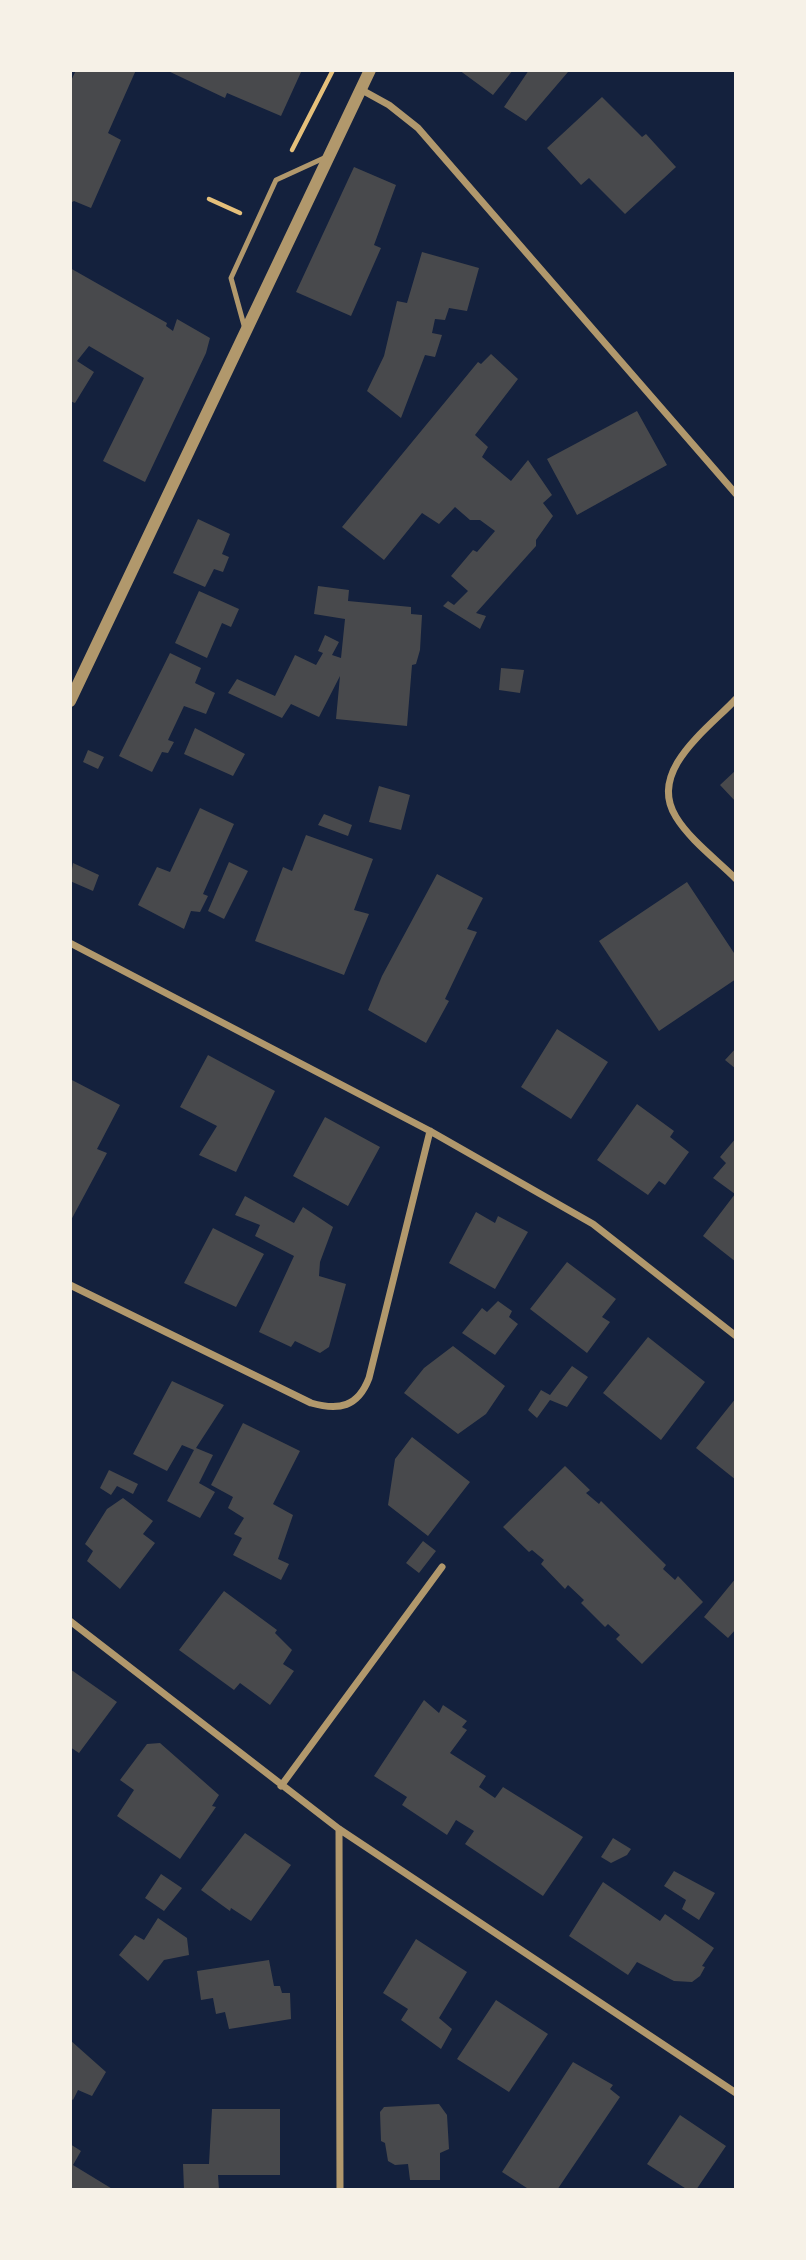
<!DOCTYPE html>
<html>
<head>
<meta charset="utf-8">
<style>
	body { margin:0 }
	#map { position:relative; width:806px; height:2260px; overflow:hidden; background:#14213d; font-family:"Space Grotesk",sans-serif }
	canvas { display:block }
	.frame { position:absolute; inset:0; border:72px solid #f6f1e7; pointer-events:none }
</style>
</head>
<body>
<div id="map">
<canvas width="806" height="2260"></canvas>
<div class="frame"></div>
</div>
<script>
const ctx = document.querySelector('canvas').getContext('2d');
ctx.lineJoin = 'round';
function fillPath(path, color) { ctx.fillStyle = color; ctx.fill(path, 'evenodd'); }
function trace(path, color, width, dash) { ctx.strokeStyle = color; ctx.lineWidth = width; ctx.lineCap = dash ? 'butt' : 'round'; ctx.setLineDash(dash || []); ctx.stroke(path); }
const building = new Path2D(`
	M76 70H136L108 133 121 140 91 208 74 201 70 203V83Z
	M166 70H302L281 116 227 93 225 98Z
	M459 70H513L493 95Z
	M529 70 568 72 526 121 504 107Z
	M602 97 642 137 646 134 676 167 625 214 589 178 581 185 547 148Z
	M354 167 396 185 374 245 381 248 351 316 296 292Z
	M422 252 479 268 467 311 449 308 445 320 435 319 432 333 442 335 435 357 425 355 401 418 367 391 384 356 397 301 407 303Z
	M70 268 167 323 166 326 173 331 177 319 210 338 206 353 145 482 103 461 144 378 89 346 77 361 94 372 75 403 70 401Z
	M491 354 518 379 475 435 488 447 482 457 511 481 528 460 552 495 543 503 553 516 536 540V546L476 613 486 616 480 629 443 606 448 601 454 605 468 591 451 576 473 550 477 552 495 531 480 520H470L455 507 439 524 422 513 384 560 342 527 478 362 481 364Z
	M637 411 667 465 577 515 547 459Z
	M198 519 230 534 222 554 229 557 223 572 214 569 205 587 173 573Z
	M318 586 349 590 348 601 411 607V614L422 615 420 650 416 664 412 665 407 726 336 719 340 676 319 717 291 704 282 718 228 693 237 679 275 696 295 655 316 665 323 653 318 651 325 635 339 642 332 655 341 658 345 619 314 614Z
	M199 591 239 609 231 627 222 623 207 658 175 643Z
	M170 653 201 668 195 683 215 693 206 714 184 706 168 740 174 742 168 753 162 752 152 772 119 756Z
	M501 668 524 670 520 693 499 690Z
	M195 728 245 754 233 776 184 754Z
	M88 750 104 757 98 769 83 762Z
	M736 770V802L720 785Z
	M379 786 410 795 401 830 369 822Z
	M200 808 234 824 203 894 208 896 200 912 191 911 184 929 138 905 157 867 170 872Z
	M324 814 352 825 348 836 318 825Z
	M306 835 373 859 354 910 369 914 344 975 255 941 283 867 292 871Z
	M229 862 248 871 224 919 208 911Z
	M73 863 99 875 93 891 70 881Z
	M437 874 483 898 467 929 477 932 445 999 449 1001 426 1043 368 1010 382 976Z
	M687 882 736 956V979L659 1031 599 941Z
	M557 1029 608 1062 571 1119 521 1087Z
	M736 1048V1069L725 1060Z
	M208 1055 275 1091 236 1172 199 1155 217 1126 180 1107Z
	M70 1079 120 1105 97 1149 107 1153 70 1222Z
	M637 1104 674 1131 670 1137 689 1152 665 1185 659 1181 648 1195 597 1160Z
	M325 1117 380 1147 348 1206 293 1176Z
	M736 1138V1262L703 1236 735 1194 713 1178 726 1163 720 1157Z
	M245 1196 294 1223 303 1207 333 1227 320 1262 319 1276 346 1284 329 1347 320 1353 295 1341 291 1347 259 1332 294 1256 255 1236 260 1225 235 1215Z
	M476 1212 495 1223 498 1216 528 1232 495 1289 449 1263Z
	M213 1228 264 1254 236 1307 184 1283Z
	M567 1262 616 1299 602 1317 610 1322 587 1353 530 1309Z
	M498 1301 512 1311 509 1317 518 1324 495 1355 462 1333 482 1308 487 1312Z
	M648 1337 705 1382 661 1440 603 1393Z
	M453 1346 505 1386 486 1414 458 1434 404 1393 424 1368Z
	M572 1366 588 1377 567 1407 550 1400 537 1418 528 1410 541 1390 550 1395Z
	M172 1381 224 1405 196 1448 213 1455 199 1483 215 1492 200 1518 167 1501 194 1450 182 1445 167 1471 133 1454Z
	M736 1398V1480L696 1448Z
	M243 1423 300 1451 273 1504 293 1515 278 1559 289 1564 281 1580 233 1555 242 1538 234 1534 244 1518 228 1508 233 1497 211 1485Z
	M412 1437 470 1482 428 1536 388 1505 395 1459Z
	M565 1466 590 1490 586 1493 599 1504 601 1501 666 1565 663 1569 675 1580 678 1576 703 1602 642 1664 616 1639 620 1635 608 1624 605 1627 581 1603 584 1600 568 1585 565 1589 541 1564 544 1560 532 1550 529 1552 503 1527Z
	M109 1470 138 1484 133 1494 117 1486 111 1495 100 1488Z
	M123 1498 153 1521 143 1534 155 1543 120 1589 87 1561 93 1551 85 1544 107 1509Z
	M423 1541 436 1551 419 1573 406 1563Z
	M736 1578V1629L728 1638 704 1617Z
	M224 1591 277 1630 275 1633 292 1650 283 1664 294 1671 270 1705 240 1683 234 1690 179 1650Z
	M70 1669 117 1702 79 1753 70 1747Z
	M424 1700 439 1713 443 1705 467 1721 462 1727 467 1730 450 1753 486 1776 479 1787 495 1798 503 1787 583 1837 543 1896 465 1844 474 1831 456 1820 447 1835 402 1805 407 1797 374 1776Z
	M160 1743 219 1795 212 1806 216 1807 180 1859 117 1816 134 1790 120 1780 147 1744Z
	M245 1833 291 1865 251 1921 231 1908 230 1911 201 1890Z
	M613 1838 631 1849 627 1855 611 1863 601 1857Z
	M674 1871 715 1893 699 1920 682 1909 686 1900 664 1886Z
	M161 1874 182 1888 164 1911 145 1898Z
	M603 1882 660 1921 665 1914 714 1948 702 1966 705 1967 700 1976 692 1982 674 1981 637 1962 628 1975 569 1936Z
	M158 1918 187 1938 189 1955 164 1960 148 1981 119 1955 135 1935 144 1940Z
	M416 1939 467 1972 439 2018 452 2029 441 2049 401 2020 408 2009 383 1993Z
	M269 1960 274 1986H280L282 1993H290L291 2019 229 2029 225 2012 216 2014 213 1998 201 2000 197 1971Z
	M496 2000 548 2034 509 2092 457 2059Z
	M70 2040 106 2072 92 2096 78 2090 73 2100 70 2098Z
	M573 2062 613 2085 610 2089 620 2097 557 2190H530L502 2172Z
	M439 2104 447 2115 449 2149 440 2153V2180H410L408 2164 395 2165 388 2161 385 2143 381 2141 380 2112 384 2107Z
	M212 2109H280V2175H218L219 2190H184L183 2164H209Z
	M680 2115 726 2146 696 2190H688L647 2164Z
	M70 2144 81 2151 73 2165 114 2190H70Z`);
const path = new Path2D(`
	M292 150 333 70
	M209 199 240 213`);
const service = new Path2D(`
	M245 329 231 278 276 180 324 158`);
const minor = new Path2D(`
	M360 89 389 105 418 128 736 494
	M736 699C708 729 647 771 676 817 690 840 717 860 736 879
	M70 943 430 1131 593 1224 736 1336
	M70 1285 311 1403C339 1411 358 1407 369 1378L430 1131
	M70 1621 339 1829 736 2093
	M281 1786 442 1567
	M339 1829 340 2190`);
const tertiary = new Path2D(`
	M70 701 370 70`);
fillPath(building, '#48494c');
trace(path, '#e5c07b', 4.5);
trace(service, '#b1986c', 5);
trace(minor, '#b1986c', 7);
trace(tertiary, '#b1986c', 12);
</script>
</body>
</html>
